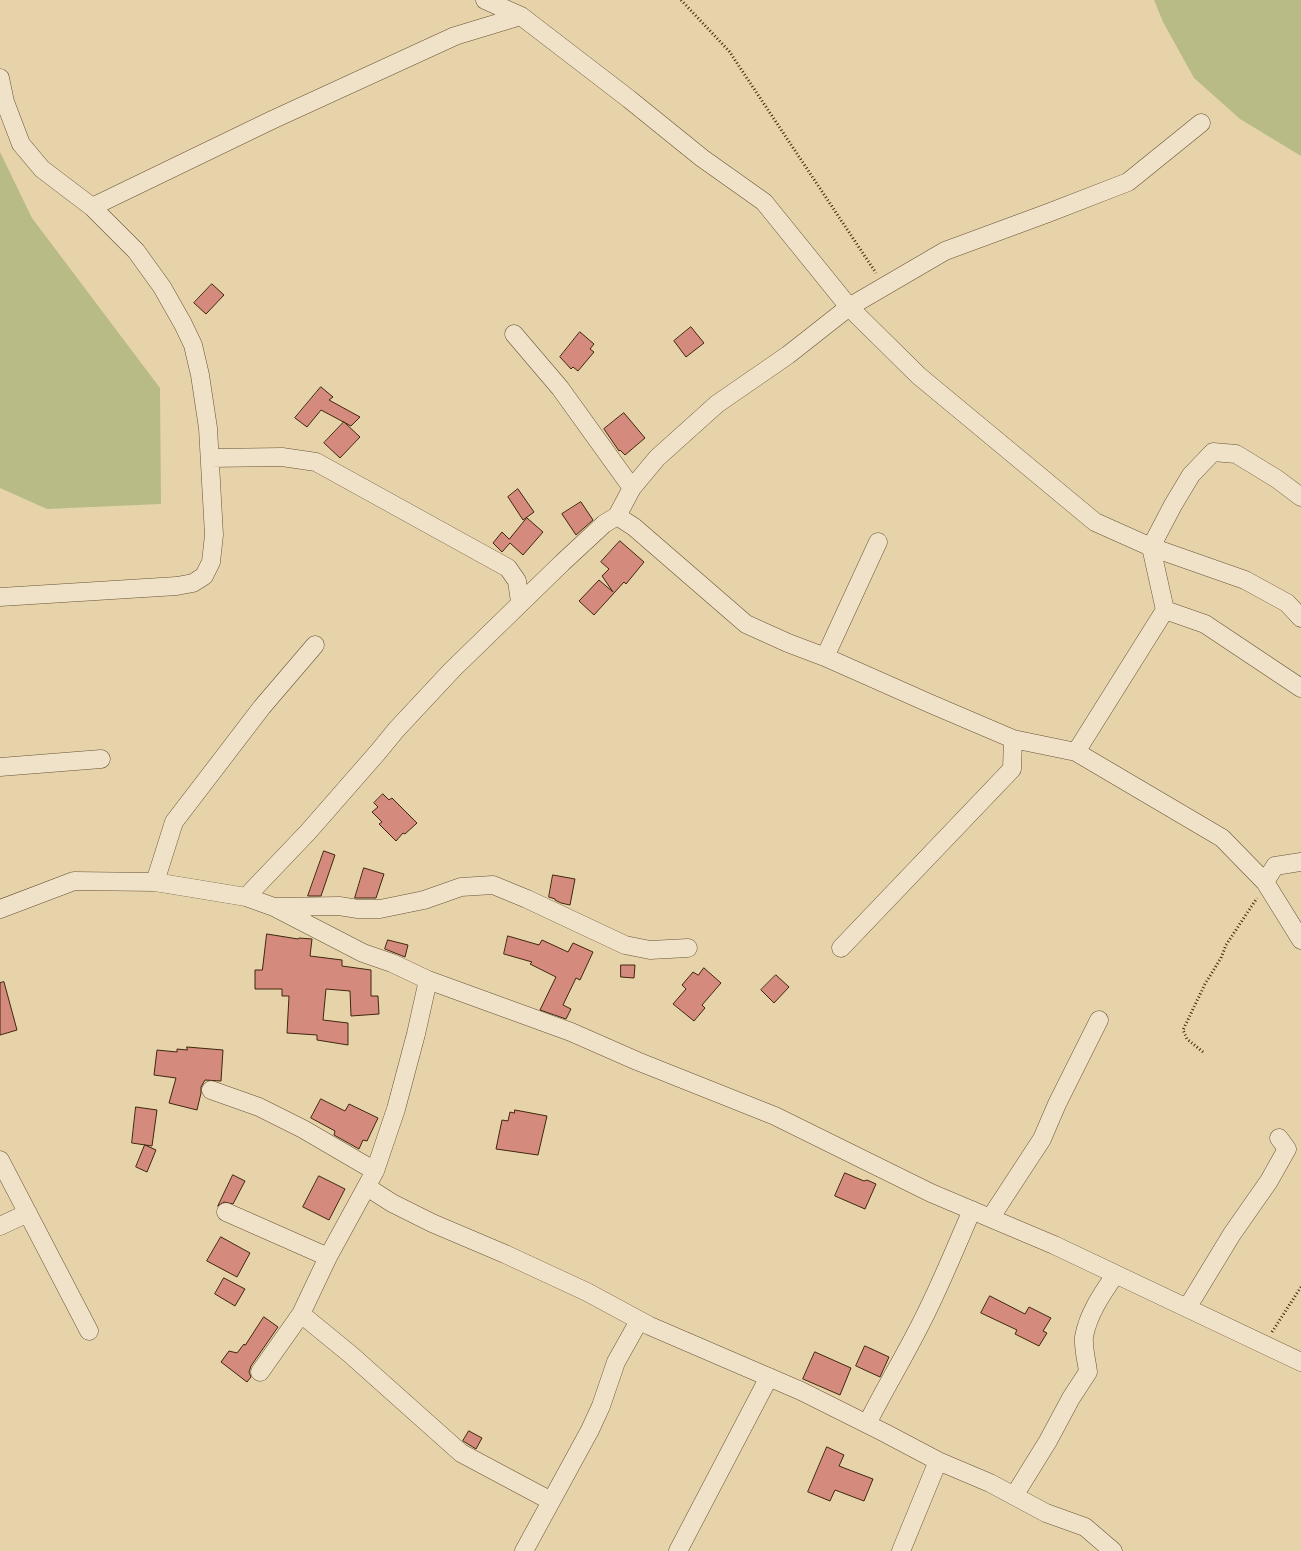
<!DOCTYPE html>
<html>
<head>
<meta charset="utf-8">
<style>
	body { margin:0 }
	canvas { display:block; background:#e7d3aa }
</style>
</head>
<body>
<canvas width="1301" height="1551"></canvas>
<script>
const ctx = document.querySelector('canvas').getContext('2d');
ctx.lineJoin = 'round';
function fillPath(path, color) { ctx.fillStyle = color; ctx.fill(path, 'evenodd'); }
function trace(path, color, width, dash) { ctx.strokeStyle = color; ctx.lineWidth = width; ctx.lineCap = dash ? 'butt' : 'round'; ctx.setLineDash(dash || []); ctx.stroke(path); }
const green = new Path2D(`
	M1154 0H1301V156L1240 119 1194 78 1163 22Z
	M0 152 32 218 160 388 161 504 47 509 0 488Z`);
const building = new Path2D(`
	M212 284 224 295 206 314 194 303Z
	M691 327 704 343 686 357 674 341Z
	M580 332 594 344 590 349 594 352 578 371 573 367 571 369 560 357Z
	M321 387 333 397 329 400 360 417 351 426 321 410 307 427 295 418Z
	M624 413 645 438 625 455 620 450 619 451 604 429Z
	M344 422 360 437 340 458 324 443Z
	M518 489 534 512 523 520 508 497Z
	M581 502 593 520 576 535 562 514Z
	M527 518 543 532 523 555 510 543 502 552 493 543 502 532 509 539Z
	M620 541 644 562 626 584 624 582 594 615 579 601 599 580 613 592 602 576 609 569 601 562Z
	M383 794 389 800 392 798 417 823 405 834 403 833 396 841 379 824 382 822 372 812 378 807 374 803Z
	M324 851 335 855 321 896H308Z
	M364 868 384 874 376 898H355Z
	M553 875 575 879 570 905 561 903 555 900V899L549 897Z
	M267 934 298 939 299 938 312 939 310 956 342 960V966L371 970V996H378L379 1014 351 1016 350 991 326 989 323 1020 348 1023V1045L317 1040V1035L287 1033 289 996H282V989H255V970H262Z
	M508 936 539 945 542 940 568 952 573 943 593 952 580 980 576 978 563 1005 571 1009 566 1019 540 1010 556 977 530 964 532 962 504 954Z
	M388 940 408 945 405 957 385 949Z
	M621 965H635L634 978 621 977Z
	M704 968 721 983 702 1005 705 1008 694 1021 673 1004 686 989 682 985 693 972 698 975Z
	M776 975 789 987 774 1003 761 990Z
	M4 982 17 1030 0 1035V983Z
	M187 1047 223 1050 221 1081 205 1080 201 1087V1093L197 1110 169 1103 176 1078 154 1075 157 1050 177 1052V1049L187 1050Z
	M321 1099 345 1111 349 1104 378 1118 367 1141 363 1140 359 1149 334 1135 335 1131 311 1118Z
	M136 1107 157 1110 152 1146 132 1143Z
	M515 1110 547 1116 538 1155 496 1149 502 1120 508 1121 510 1112 514 1113Z
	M145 1145 156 1150 147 1172 136 1167Z
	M845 1173 864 1181 867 1180 876 1184 865 1209 835 1196Z
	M233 1175 245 1181 233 1204 224 1202 218 1206Z
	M319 1176 345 1189 329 1220 303 1207Z
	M221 1237 250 1253 237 1277 207 1261Z
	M224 1278 245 1289 235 1306 215 1294Z
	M990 1296 1025 1314 1029 1307 1051 1318 1043 1331 1047 1333 1039 1346 1015 1334 1017 1330 981 1313Z
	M264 1317 278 1327 251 1366 249 1372 251 1377 247 1382 221 1362 229 1351 237 1353 244 1344 245 1345Z
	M865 1346 889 1357 880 1377 856 1366Z
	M815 1352 851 1368 840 1395 803 1379Z
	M469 1431 482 1438 476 1449 463 1441Z
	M827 1447 844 1455 839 1466 873 1479 864 1501 835 1490 830 1501 808 1492Z`);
const path = new Path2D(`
	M681 0 729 51 876 273
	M1203 1052 1187 1039 1183 1030 1205 984 1221 958 1226 945 1257 898
	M1272 1332 1301 1287`);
const minor = new Path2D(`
	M485 0 521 16 629 99 702 158 764 202 849 307 919 376 1095 522 1151 547 1245 580 1287 603 1301 618
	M0 78 5 102 21 144 42 169 92 207 136 251 162 287 183 324 193 345 200 375 208 428 214 535 211 562 204 576 193 583 177 586 0 597
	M92 207 272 120 455 36 521 16
	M514 334 560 388 632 488
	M210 458 282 457 316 462 508 568 517 581 520 602
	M617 516 634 527 746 624 788 643 825 657 931 704 1013 739 1076 752 1222 838 1265 882 1275 866 1301 862
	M1165 610 1205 624 1301 688
	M825 657 878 542
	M1076 752 1165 610 1151 547 1173 505 1191 475 1213 452 1236 454 1277 479 1301 497
	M0 767 101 759
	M155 882 174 822 262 707 315 645
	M1265 882 1301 940
	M246 897 308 832 378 752 396 730 452 670 562 563 604 524 617 516 632 488 657 458 717 404 788 355 849 307 945 251 1048 213 1128 182 1201 123
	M277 907 339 906 358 909H380L424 900 461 887 493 885 527 899 625 945 650 950 688 948
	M0 909 74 881 155 882 246 897 274 907 363 953 392 963 428 980 571 1032 637 1061 775 1116 931 1193 1054 1245 1301 1362
	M841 948 1012 769 1013 739
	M211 1090 259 1107 303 1129 375 1171
	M0 1160 89 1331
	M367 1187 392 1203 432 1223 505 1254 587 1292 650 1326 801 1391 885 1433 938 1461 990 1483 1046 1513 1085 1527 1113 1551
	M226 1212 328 1257
	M991 1217 1042 1139 1057 1104 1099 1020
	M0 1226 28 1213
	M1187 1308 1232 1234 1269 1181 1287 1149 1279 1138
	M301 1314 350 1354 461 1453 551 1501
	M260 1372 301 1314 328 1257 375 1171 396 1109 416 1034 428 980
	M867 1424C887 1384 911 1346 930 1305 945 1274 958 1242 972 1210
	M1014 1496 1048 1441 1071 1398 1088 1372C1087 1362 1083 1348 1084 1337 1088 1314 1102 1294 1115 1275
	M524 1551 590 1430 601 1406 616 1362 639 1321
	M678 1551 769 1377
	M901 1551 938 1461`);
fillPath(green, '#b9bb86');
fillPath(building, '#d58a7e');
trace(building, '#3e270c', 1);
trace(minor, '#685234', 19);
trace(path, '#3e270c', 3, [1, 2.5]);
trace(minor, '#efe2c8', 18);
</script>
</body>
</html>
